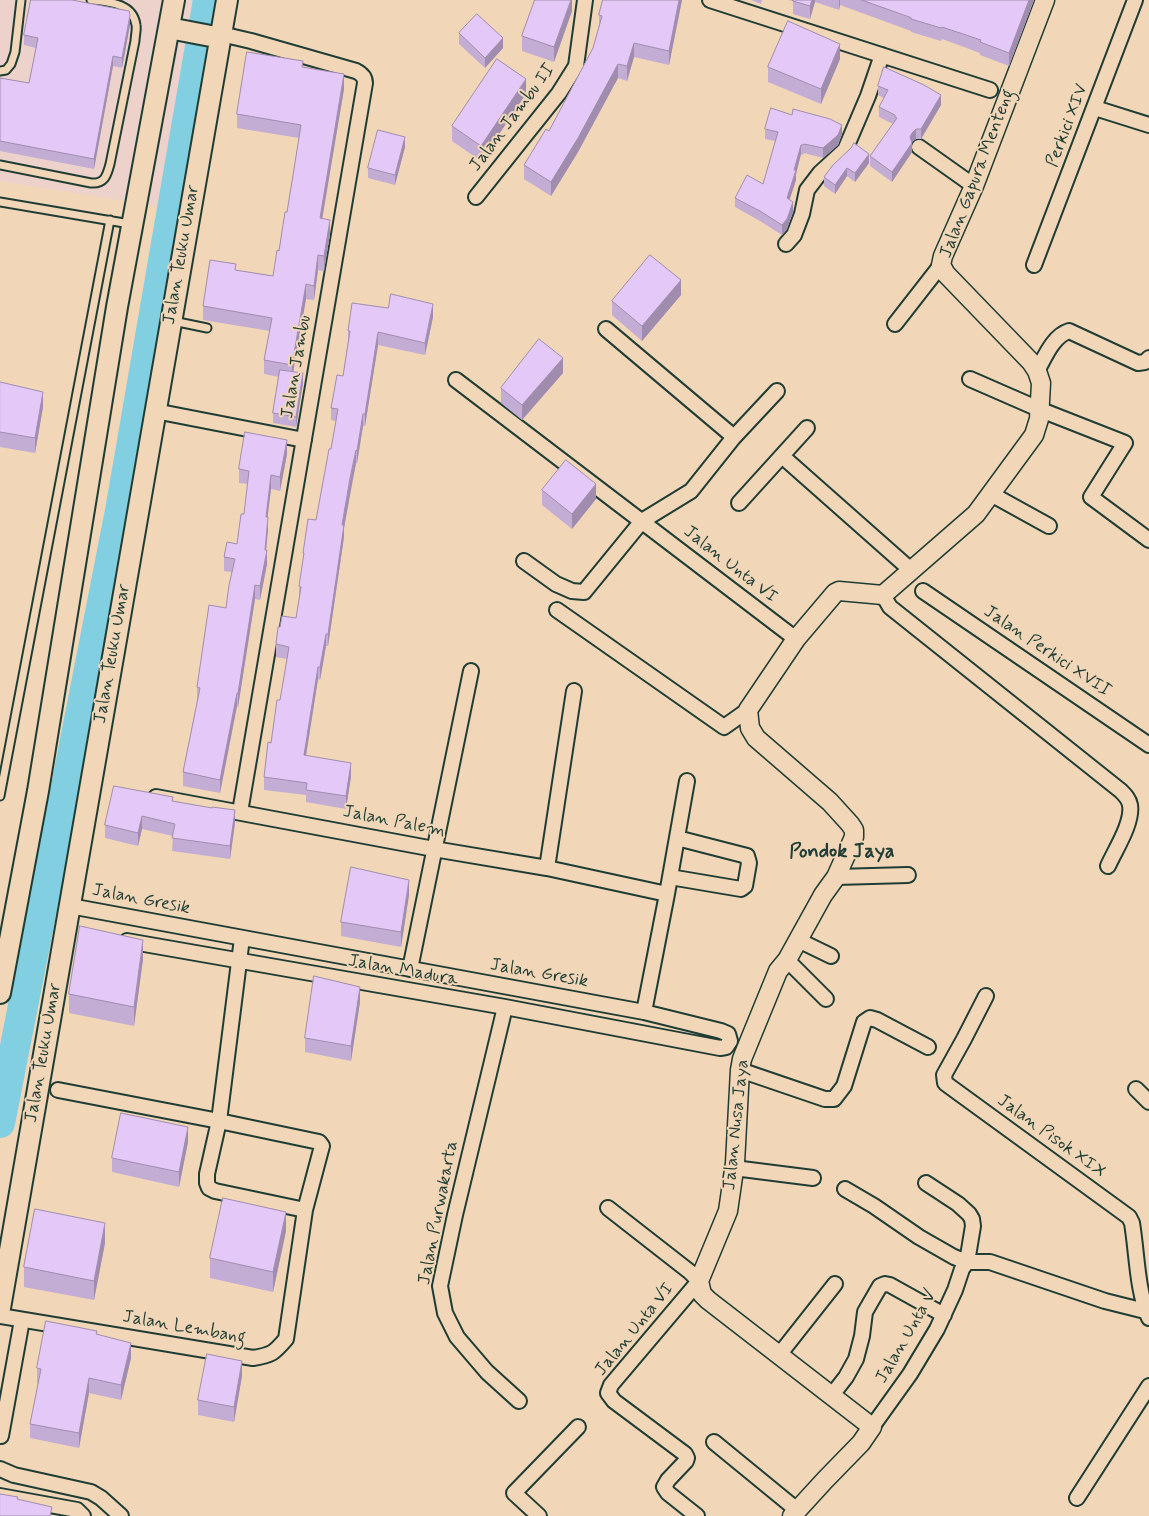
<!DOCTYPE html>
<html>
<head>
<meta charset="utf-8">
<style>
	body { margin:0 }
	canvas { display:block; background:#f1d6b8 }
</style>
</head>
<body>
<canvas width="1149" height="1516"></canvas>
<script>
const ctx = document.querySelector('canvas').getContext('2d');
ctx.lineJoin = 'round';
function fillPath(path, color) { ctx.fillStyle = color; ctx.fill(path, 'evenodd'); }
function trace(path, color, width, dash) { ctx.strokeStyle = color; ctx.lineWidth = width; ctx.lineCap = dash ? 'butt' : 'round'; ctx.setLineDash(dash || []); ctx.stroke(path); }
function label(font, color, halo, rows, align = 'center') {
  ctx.font = font + ' Mynerve,sans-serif'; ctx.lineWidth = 4; ctx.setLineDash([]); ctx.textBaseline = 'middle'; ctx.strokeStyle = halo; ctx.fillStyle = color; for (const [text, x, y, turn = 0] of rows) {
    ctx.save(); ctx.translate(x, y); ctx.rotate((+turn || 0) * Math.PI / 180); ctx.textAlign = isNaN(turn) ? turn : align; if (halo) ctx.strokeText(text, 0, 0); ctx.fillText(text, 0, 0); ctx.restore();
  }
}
const built = new Path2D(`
	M0 0H203L157 206 0 181Z`);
const river = new Path2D(`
	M0 1123 120 511 208 0`);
const service = new Path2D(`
	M0 71 6 70 11 64 15 52 21 0
	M0 165 91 183C105 184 107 175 110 164L135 41C135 36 137 30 136 25 133 3 109 2 91 0
	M0 202 130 224
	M173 321 207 328
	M0 796 110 220`);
const minor = new Path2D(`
	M710 0 990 90
	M221 34 251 41 356 71C362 74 365 77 365 83L240 812
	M1095 108 1149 125
	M919 147 974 186
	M476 197 559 93 576 66 585 0
	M786 244 794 235 802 214 807 190 820 173 845 150 868 96 882 55
	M1034 265 1135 0
	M895 324 941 265
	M1037 371C1045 357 1053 336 1069 331L1138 363 1145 362 1149 358
	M970 379 1041 410 1125 443 1091 497 1149 540
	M456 380 796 639
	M155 411 304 440
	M734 437 777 391
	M782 456 912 571
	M991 494 1049 526
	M739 503 807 428
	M524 561 556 584 572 591 584 592 642 521 691 491 734 437 606 329
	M923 591 1149 745
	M883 595 890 607 1121 791C1125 795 1129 799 1130 805 1133 823 1115 850 1108 866
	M557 610 724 727 748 710
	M156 797 434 849 547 868 667 894
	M547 868 574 691
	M670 877 741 889 745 886 749 863 747 856 677 838
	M836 877 908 875
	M70 906 644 1012 721 1031 728 1034 730 1041 726 1047 720 1048 505 1007 127 941
	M242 938 219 1121 207 1174V1183L209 1188 215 1191 305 1210
	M798 940 831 956
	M787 960 826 999
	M410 969 471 671
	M986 996 964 1039 944 1075 945 1083 1129 1217 1132 1223C1137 1253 1137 1291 1149 1318
	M505 1007 455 1215 440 1286 445 1313 457 1337 487 1372 519 1401
	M644 1012 667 894 687 781
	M740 1070 825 1099H834L844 1086 864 1022 870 1018 877 1020 928 1047
	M1136 1089 1149 1102
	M734 1168 813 1178
	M845 1189 874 1206 919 1237 954 1257 967 1262H990L1105 1301 1145 1311
	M608 1208 690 1272 699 1281 611 1385 608 1393 614 1401 685 1454 687 1458 686 1461 668 1480 664 1487 668 1493 697 1516
	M0 1316 253 1358C272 1355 274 1353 286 1339L305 1210 322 1146 319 1142 219 1121 58 1090
	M779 1355 835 1284
	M832 1395 846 1377 856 1359 862 1336 865 1312 880 1286 885 1284 890 1285 944 1315
	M872 1427 910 1374 937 1329 955 1290 962 1269 967 1262 973 1226 972 1219 969 1214 958 1204 926 1183
	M1 1436 22 1320
	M714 1442 797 1510
	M0 1469 14 1475 91 1492 101 1498 121 1516
	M0 1496 77 1510 83 1516
	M1077 1498 1149 1386
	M539 1516 514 1493 578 1427`);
const tertiary = new Path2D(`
	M792 1516 825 1480 861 1443 872 1427 708 1300 702 1294 699 1281 728 1211 735 1163 740 1070 742 1059 778 971 787 960 823 895 836 877 854 837V830L850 824 830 802 756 738 750 728 748 710 796 639 835 593 839 591 883 595 976 514 1034 435 1039 419 1041 383 1037 371 1031 362 946 274 941 265 943 256 974 186 1045 0`);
const secondary = new Path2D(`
	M169 28 221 38
	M0 993 38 791 117 307 174 0
	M0 1308 227 0`);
const wall = new Path2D(`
	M572 0V11L554 62 522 51V36Z
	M603 0H682L669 65 634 57 627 81 618 78 578 152 551 196 524 179V165L549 131 593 48 599 25V15Z
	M751 0H762L761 4Z
	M788 0H1034L1009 66 980 55V53L942 39 941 41 911 32V31L840 5 839 10 815 2 810 19 793 14V1Z
	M130 25 122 68 113 66 94 169 0 151V78L29 83 36 48 24 45V35Z
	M459 33 503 48 485 68 459 44Z
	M840 59 821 104 768 82V67Z
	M303 67 344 89 322 218 330 234 324 271 318 270 314 300 306 299 293 372 303 383 296 427 273 423V413L279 377 264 374V360L270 331 203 320V306L236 270 273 276 287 212 299 138 237 128V114Z
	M878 86 941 105 921 139H916L912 142V152L892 182 870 166V156L893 124 879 117V107L884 98 878 95Z
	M526 94 481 161 452 141V126Z
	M765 129 842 134 838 145 823 158 804 153 803 155 801 154 796 174V180L789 200 793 212 787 229 782 235 760 221 735 207V198L763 184 775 141 765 139Z
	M405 147 395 185 368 178V168Z
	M869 163 855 182 847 176 835 194 824 186V177L833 165Z
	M681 295 642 341 612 315V301Z
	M433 317 425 355 378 345 365 426H363L357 463H356L350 490 344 528V537L328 646H326L320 680 318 679 306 756 351 776 346 809 306 802V795L264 790V777L280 700 287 659 276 657V644L280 627 296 618 299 599V586L303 561V553L316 520 331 449 336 421 331 420V408L343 376 348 342V331Z
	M563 373 522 420 501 403V388Z
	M0 382 43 407 35 453 0 447Z
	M287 454 280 491 271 489 267 517 268 530 266 550 267 564 260 600 255 599 238 707 237 706 220 793 183 786V772L197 701V687L226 608 232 572 224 571V557L237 544 244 514 248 484 239 483V469Z
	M542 490 596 499 572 529 542 505Z
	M173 801 235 823 230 859 172 851 173 836 142 829 138 846 105 838V825Z
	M409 895 401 947 341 936V922Z
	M143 959 134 1026 69 1013V994Z
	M360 1002 351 1061 305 1052V1038Z
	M188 1142 179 1187 112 1172V1158Z
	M286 1231 273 1292 210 1278V1258Z
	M105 1243 94 1300 24 1287V1267Z
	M97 1335 131 1358 121 1400 89 1393 79 1448 30 1438V1424L38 1384 37 1383V1368Z
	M242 1376 234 1422 198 1415V1400Z`);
const shadedWall = new Path2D(`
	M571 0H572V11L554 62V47Z
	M679 0H682L669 65V51Z
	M812 0H815V2L810 19V6Z
	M839 0H840V5L839 10Z
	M1029 0H1034L1009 66V53Z
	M130 15V25L122 68V58Z
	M503 38V48L485 68V58Z
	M634 43V57L627 81V66Z
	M840 44V59L821 104V89Z
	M113 56V66L94 169V159Z
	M618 64V78L578 152 551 196V182Z
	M344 74V89L320 232V218Z
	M526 79V94L481 161V146Z
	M941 95V105L921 139V129Z
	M842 125V134L838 145 823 158V148Z
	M916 129V139L912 142V152L892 182V172L910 137 912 133Z
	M405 137V147L395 185V175Z
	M801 145V154L796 174V180L787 208V198Z
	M869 154V163L855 182V173Z
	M847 168V176L835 194V185Z
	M793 202V212L787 229 782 235V225Z
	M330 220V234L324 271V256Z
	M318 255V270L314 300V286Z
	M681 280V295L642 341V326Z
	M306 284V299L292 379V365Z
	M433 304V317L425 355V343Z
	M378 332V345L365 426V414Z
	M563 358V373L522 420V405Z
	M303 373V383L296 427V417Z
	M43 392V407L35 453V438Z
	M363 414V426L357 463V451Z
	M287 440V454L280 491V477Z
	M356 450V463L344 528V537L328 646V634L342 525Z
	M271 475V489L266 530V517Z
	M596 484V499L572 529V514Z
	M268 517V530L265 560 267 550V564L260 600V586Z
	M255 585V599L238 707V693Z
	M326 634V646L320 680V667Z
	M318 667V679L304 768V755Z
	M237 693V706L220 793V780Z
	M351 763V776L346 809V796Z
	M235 810V823L230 859V846Z
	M142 816V829L138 846V833Z
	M409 880V895L401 947V932Z
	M143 940V959L134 1026V1007Z
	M360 987V1002L351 1061V1046Z
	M188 1127V1142L179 1187V1172Z
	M286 1212V1231L273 1292V1272Z
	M105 1223V1243L94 1300V1281Z
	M131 1343V1358L121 1400V1385Z
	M242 1361V1376L234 1422V1407Z
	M89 1378V1393L79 1448V1433Z`);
const building = new Path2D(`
	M31 0H72L129 11 130 15 122 58 113 56 94 159 0 141V78L29 83 38 38 24 35Z
	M535 0H571L554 47 522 36Z
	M603 0H679L669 51 634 43 627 66 618 64 578 138 551 182 524 165 546 129 549 131 593 48 602 16 599 15Z
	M793 0H812L810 6 793 1Z
	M862 0H1029L1009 53 980 42 981 40 942 27 941 28 911 19V18Z
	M477 14 503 38 485 58 459 33Z
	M788 21 840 44 821 89 768 67Z
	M247 52 303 61 302 67 344 74 320 218 330 220 324 256 318 255 314 286 306 284 292 365 264 360 272 318 203 306 210 260 236 264 235 270 273 276 277 250 279 251 285 212H287L294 169 301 125 237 114Z
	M497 59 526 79 481 146 452 126Z
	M884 67 924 85 941 95 921 129H916L912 133 910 137 912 143 892 172 870 156 897 118 895 117V115L879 107 888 90 878 86Z
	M771 108 792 115 793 109 830 119 842 125 838 135 823 148 804 144 803 145H801L794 170H796L787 198 793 202 787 219 782 225 760 211 735 198 747 175 763 184 778 132 765 129Z
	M378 130 405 137 395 175 368 168Z
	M854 143 869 154 855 173 847 168 835 185 824 177 833 165 851 148Z
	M650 255 681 280 642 326 612 301Z
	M391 294 433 304 425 343 378 332 365 414H363L357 451 356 450 350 478 342 525H344L328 634H326L320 667H318L304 755 351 763 346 796 306 790 307 783 264 777 268 742 271 743 277 700H280L289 647 276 644 278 627H280L282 616 296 618 301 587 299 586 304 553H303L308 519 316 520 329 449H331L338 409 331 408 337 375 343 376 350 331H348L352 303 388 308Z
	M539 339 563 358 522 405 501 388Z
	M280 370 303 373 296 417 273 413Z
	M0 382 43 392 35 438 0 432Z
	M245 432 287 440 280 477 271 475 266 517H268L265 550H267L260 586 255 585 238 693H237L220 780 183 772 200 688 197 687 209 605 226 608 229 585 235 559 224 557 227 542 237 544 241 514H244L249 471 239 469Z
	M566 460 596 484 572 514 542 490Z
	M114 786 173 797 172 801 212 808V807L235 810 230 846 172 838 175 824 142 816 138 833 105 825Z
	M351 867 409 880 401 932 341 922Z
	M80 926 143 940 134 1007 69 994Z
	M314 976 360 987 351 1046 305 1038Z
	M121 1113 188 1127 179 1172 112 1158Z
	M223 1198 286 1212 273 1272 210 1258Z
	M35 1209 105 1223 94 1281 24 1267Z
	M46 1321 97 1331 96 1334 131 1343 121 1385 89 1378 79 1433 30 1424 41 1369 37 1368Z
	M207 1354 242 1361 234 1407 198 1400Z
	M0 1494 18 1497 17 1499 52 1507 50 1516H0Z`);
const streetNames = [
	["Jalan Jambu II",513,118,-53],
	["Perkici XIV",1068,126,-69],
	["Jalan Gapura Menteng",978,174,-69],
	["Jalan Teuku Umar",182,255,-80],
	["Jalan Jambu",297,367,-80],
	["Jalan Unta VI",730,565,38],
	["Jalan Perkici XVII",1047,652,34],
	["Jalan Teuku Umar",113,654,-80],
	["Jalan Palem",394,822,11],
	["Jalan Gresik",141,900,11],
	["Jalan Madura",403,971,10],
	["Jalan Gresik",539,974,10],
	["Jalan Teuku Umar",44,1053,-80],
	["Jalan Nusa Jaya",737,1125,-84],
	["Jalan Pisok XIX",1051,1137,36],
	["Jalan Purwakarta",439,1213,-79],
	["Jalan Lembang",184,1328,10],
	["Jalan Unta VI",635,1330,-51],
	["Jalan Unta V",907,1337,-60]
];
const quarterNames = [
	["Pondok Jaya",842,853]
];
fillPath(built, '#edd2cb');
trace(river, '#83cfe2', 30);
trace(service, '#1f3d34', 11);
trace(minor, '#1f3d34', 18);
trace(tertiary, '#1f3d34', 21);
trace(secondary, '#1f3d34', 24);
trace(service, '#f1d6b8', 7);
trace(minor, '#f1d6b8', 14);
trace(tertiary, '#f1d6b8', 18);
trace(secondary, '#f1d6b8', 20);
fillPath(wall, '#c4add5');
fillPath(shadedWall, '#a08dae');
fillPath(building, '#e4c9f8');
trace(building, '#a08dae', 1);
label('18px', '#1f3d34', '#f1d6b8', streetNames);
label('bold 20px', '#1f3d34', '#f1d6b8', quarterNames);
</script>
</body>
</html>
